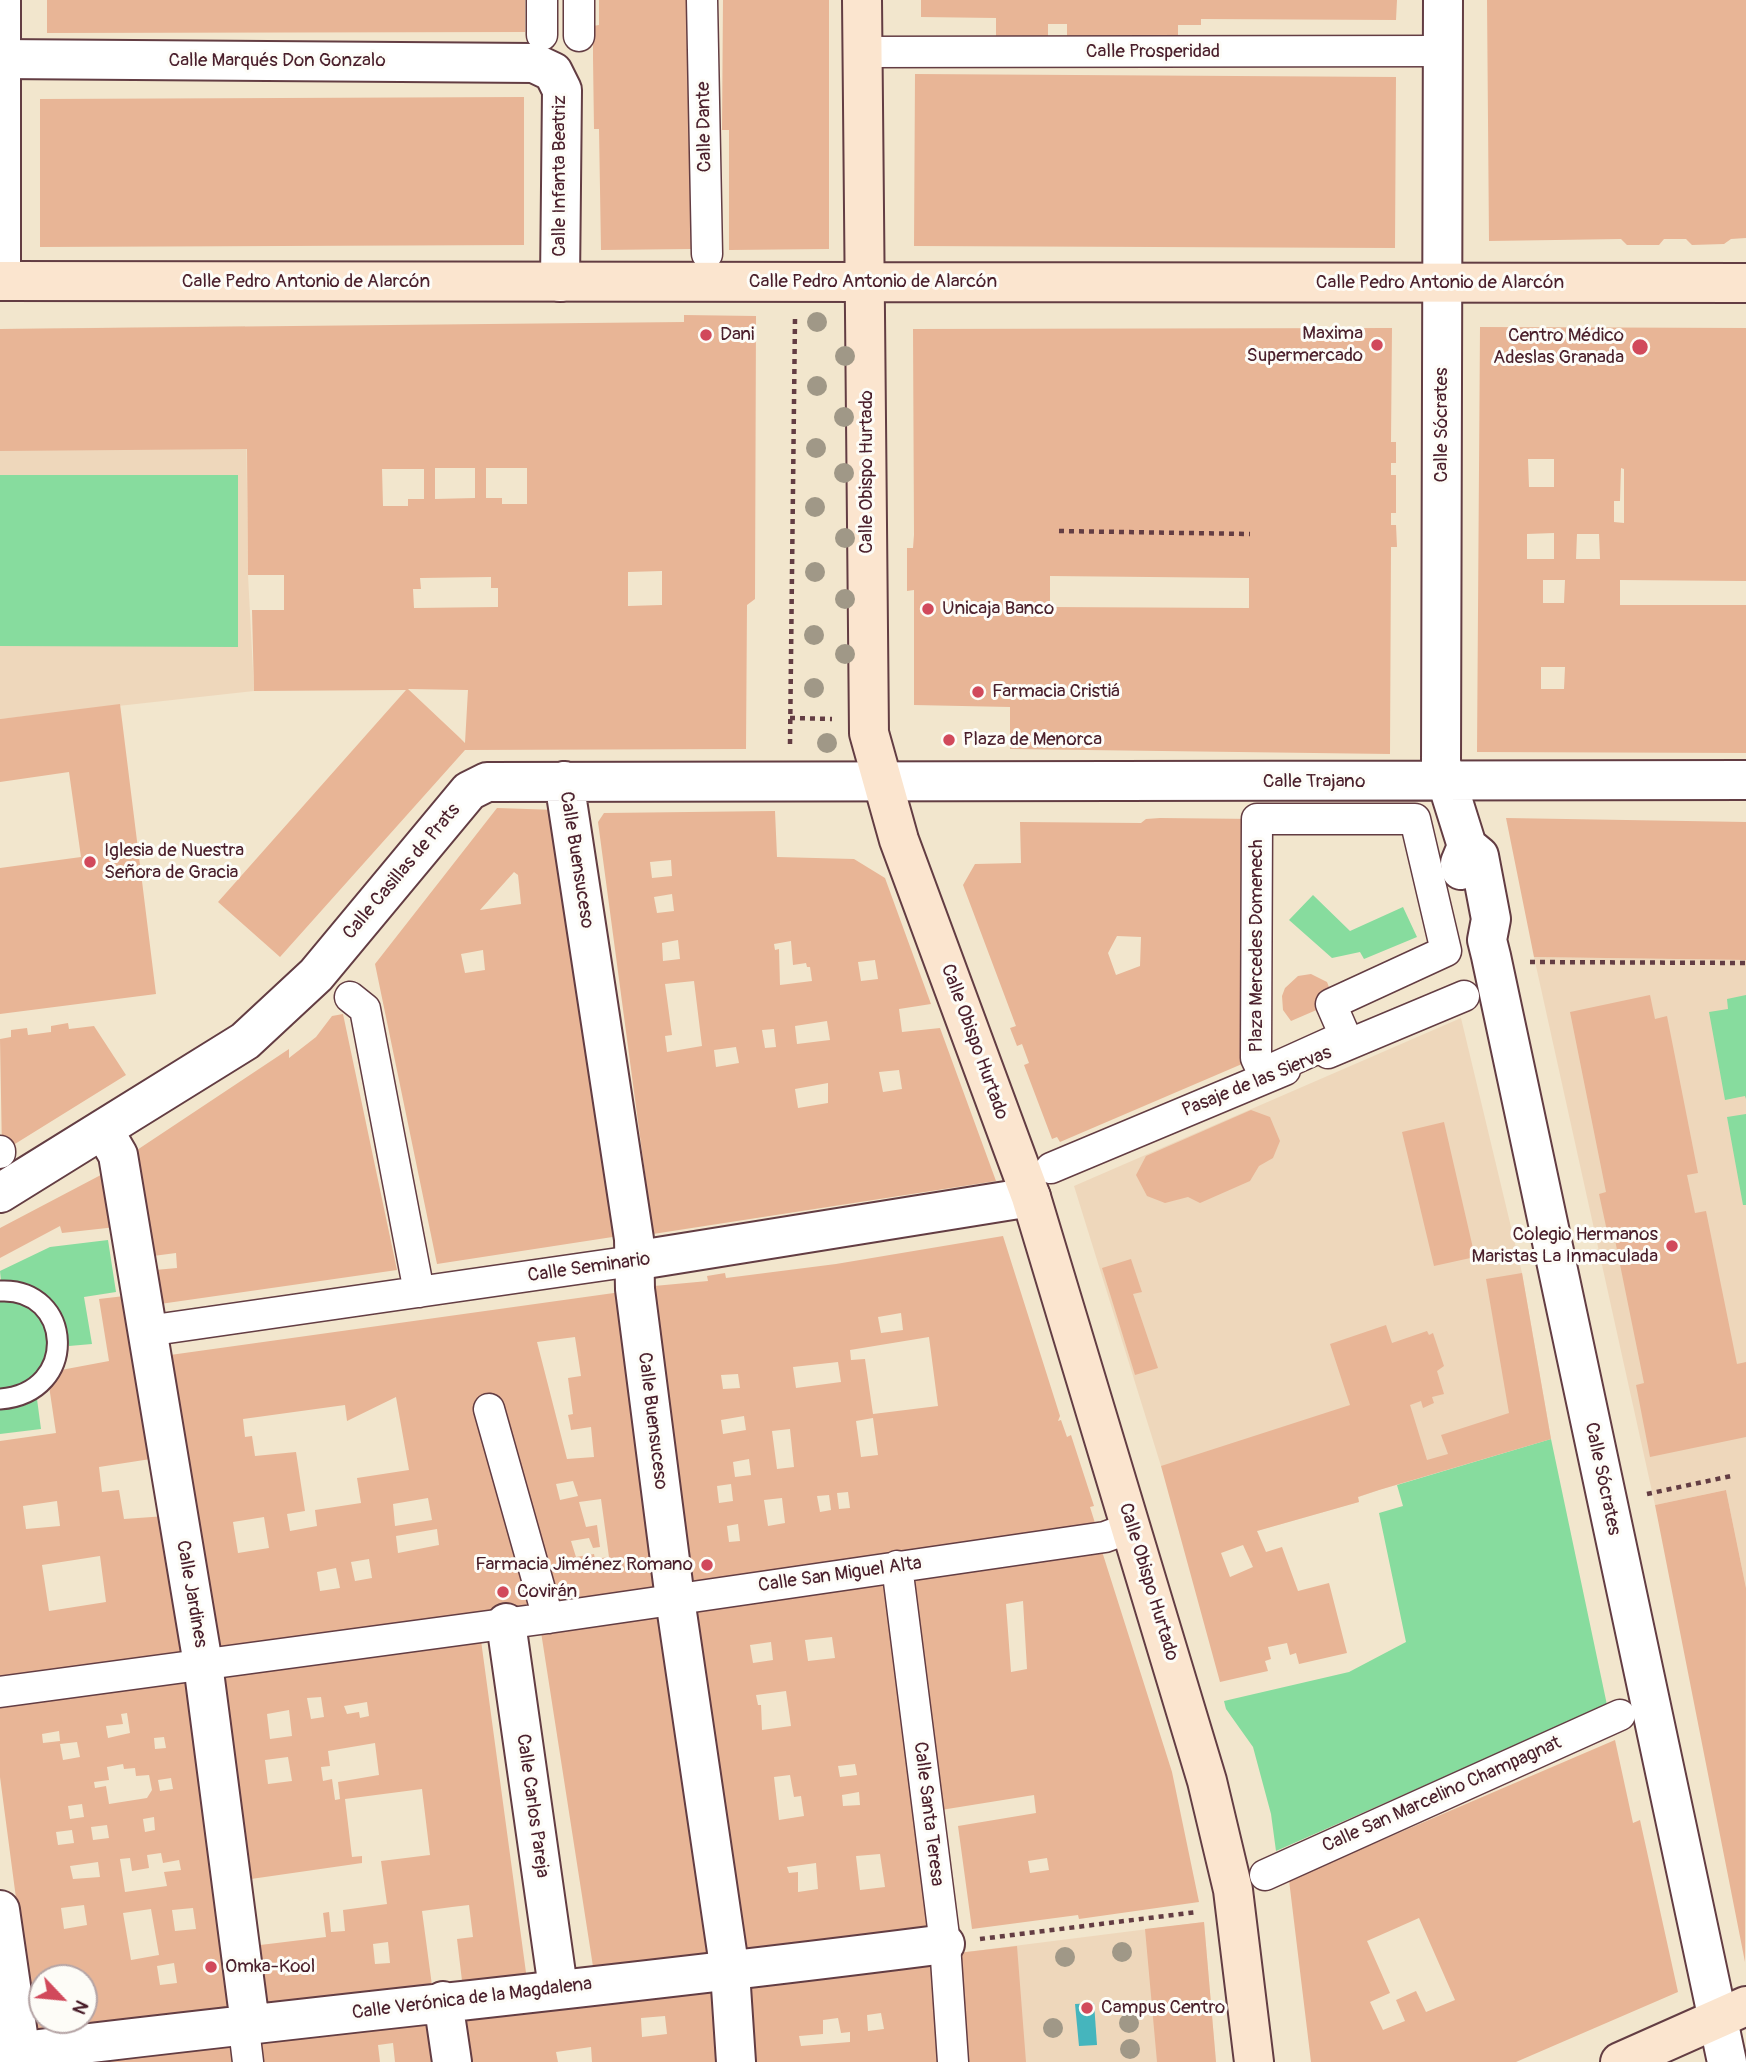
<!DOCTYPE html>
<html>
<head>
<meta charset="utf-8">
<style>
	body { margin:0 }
	#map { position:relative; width:1746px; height:2062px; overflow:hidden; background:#f2e6cd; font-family:Pangolin,sans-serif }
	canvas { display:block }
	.north { position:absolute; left:28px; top:1964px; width:70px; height:70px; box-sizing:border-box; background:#fdfcf7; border:2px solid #b5a4a5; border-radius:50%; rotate:116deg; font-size:19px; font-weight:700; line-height:28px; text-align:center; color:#4a1f2b }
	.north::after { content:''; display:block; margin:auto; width:24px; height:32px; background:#d1495b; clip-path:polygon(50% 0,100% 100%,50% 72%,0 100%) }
</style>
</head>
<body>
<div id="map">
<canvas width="1746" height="2062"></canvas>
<div class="north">N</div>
</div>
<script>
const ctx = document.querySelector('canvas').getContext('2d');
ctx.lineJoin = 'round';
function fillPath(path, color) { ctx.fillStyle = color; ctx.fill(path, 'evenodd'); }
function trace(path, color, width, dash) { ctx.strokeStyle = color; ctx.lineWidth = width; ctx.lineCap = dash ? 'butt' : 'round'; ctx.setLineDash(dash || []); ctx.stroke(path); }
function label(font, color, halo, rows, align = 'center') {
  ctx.font = font + ' Pangolin,sans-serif'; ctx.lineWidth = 6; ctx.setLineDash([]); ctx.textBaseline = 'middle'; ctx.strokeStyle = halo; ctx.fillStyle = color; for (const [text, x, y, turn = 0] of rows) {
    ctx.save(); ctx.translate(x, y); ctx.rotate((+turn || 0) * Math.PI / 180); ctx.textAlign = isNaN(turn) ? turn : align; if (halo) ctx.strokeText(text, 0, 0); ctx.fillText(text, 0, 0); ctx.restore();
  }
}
const built = new Path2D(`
	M245 326 248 575 254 691 0 719V329Z
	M1534 957 1746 960V1588L1726 1490 1655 1505Z
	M1461 1018 1522 1273 1551 1439 1379 1490 1358 1497 1359 1502 1257 1531 1248 1510 1161 1466 1074 1186Z
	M1204 1922 1216 2062H968L958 1953Z`);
const green = new Path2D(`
	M0 475H238V647L0 646Z
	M1313 895 1350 931 1403 907 1417 937 1364 959 1360 952 1332 958 1289 920Z
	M1746 995V1099L1745 1096 1725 1100 1709 1012 1728 1009 1727 999Z
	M1746 1114V1205H1743L1727 1117Z
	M108 1240 116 1292 84 1297 92 1344 69 1346C64 1305 40 1288 1 1281L0 1271 50 1247Z
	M0 1297C38 1302 43 1313 52 1348L29 1386 0 1392Z
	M37 1399 41 1429 0 1434V1409L23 1406Z
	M1551 1439 1607 1705 1276 1851 1271 1814 1253 1747 1226 1709 1224 1701 1349 1672 1406 1642 1379 1513 1403 1506 1397 1485Z`);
const water = new Path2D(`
	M1094 2003 1097 2045 1079 2046 1075 2004Z`);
const building = new Path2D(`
	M47 0H525V32L47 33Z
	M599 0H689L691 249 601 250 599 129H594L593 58V26L599 25Z
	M723 0H829V249L729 250V130H722Z
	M921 0H1397L1396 20 1201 19V25H1178V42L1067 41V24H1048V41L996 40V18L921 17Z
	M1487 0H1746V238L1731 239 1724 244 1692 245 1686 239H1664L1659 245H1627L1621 239 1489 241Z
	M915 74 1396 77 1395 248 914 246Z
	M524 97V245L40 247V99Z
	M684 315 756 316 755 599 747 605 746 749 465 750 280 957 218 902 406 690 254 691 252 610H284V575H248L247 449 0 451V329L684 322ZM435 468H475V498L435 499ZM486 468H527V504H502V498H486ZM382 469H424V499H408V506H383ZM662 571V605L628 606V572ZM491 577V588H498V607L414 608 413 589H421L420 578ZM408 689 468 690 465 743 460 738Z
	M1480 327 1746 328V581L1620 580V605H1746V753L1477 752ZM1528 459H1554V487H1529ZM1621 468 1624 469V523L1614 522V501H1620ZM1554 533V559H1527V534ZM1577 534H1599L1600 559H1576ZM1543 580H1565L1564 603H1543ZM1541 667H1565L1564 689H1541Z
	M1392 328 1391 442H1396V463H1391V475H1396V513H1391V525H1396L1397 547H1391L1390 754 1010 749V707L914 705V590L907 591V548H913L914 535 913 329ZM1050 576 1249 578V608L1050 607Z
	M120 704 156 994 0 1014V868L81 857 69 772 0 782V719Z
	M497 808 557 810 619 1236 437 1264 375 964ZM514 872 518 875 521 904 480 910ZM483 950 485 970 465 973 461 954Z
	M775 811 777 857 854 859 885 878 931 1004 899 1009 902 1032 940 1028 996 1181 653 1234 598 822 604 813ZM671 860 672 876 652 878 650 862ZM672 894 674 911 657 913 654 897ZM678 940 680 959 663 961 662 943ZM791 941 793 965 806 963 807 967H810L812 981 780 985 779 949 775 950 774 944ZM875 960 878 979 861 981 858 962ZM694 981 702 1046 667 1052 665 1036 672 1035 665 984ZM827 1021 830 1040 797 1044 795 1026ZM774 1029 776 1047 765 1048 762 1030ZM736 1047 739 1063 716 1067 714 1050ZM899 1070 902 1089 883 1092 879 1072ZM828 1083V1103L798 1108 795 1089Z
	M1160 818 1257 819 1256 1058 1060 1142 1057 1137 1052 1139 1024 1065 1029 1063 1022 1044 1017 1046 1010 1028 1016 1026 963 885 975 864 1021 863 1020 822 1141 823 1146 819ZM1117 936 1141 937 1140 966 1116 975 1108 953Z
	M1506 818 1746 822V960L1534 957Z
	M1311 974 1327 982 1335 1002 1291 1021 1283 1010 1282 996 1285 988 1298 976Z
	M1650 995 1655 1019 1667 1016 1698 1173 1687 1175 1695 1213 1706 1211 1737 1364 1746 1362V1437L1650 1457 1636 1385 1644 1383 1613 1230 1607 1231 1599 1194 1606 1192 1570 1012Z
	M343 1014 397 1270 160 1304 155 1270 177 1268 176 1253 153 1256 137 1150 289 1049V1058L316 1037 332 1016Z
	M68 1023 69 1029 94 1026 126 1075 2 1152 0 1039 11 1037V1030L27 1028 28 1035 51 1032V1026Z
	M1251 1110 1270 1117 1280 1141 1273 1158 1259 1166 1250 1181 1200 1203 1188 1197 1165 1203 1147 1196 1136 1175 1146 1156Z
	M1444 1122 1475 1257 1434 1266 1402 1132Z
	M116 1167 125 1226 62 1233 60 1226 0 1258V1228Z
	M1003 1236 1060 1416 1058 1421 1061 1420 1067 1437 1071 1435 1094 1506 1090 1507 1095 1523 1090 1530 694 1587 668 1412 654 1286 708 1281 707 1276 725 1273 726 1278 836 1264ZM901 1313 903 1330 881 1333 878 1317ZM929 1337 938 1406 873 1414 865 1359 851 1360 850 1350ZM838 1362 841 1382 796 1388 793 1367ZM738 1374 740 1388 723 1389 721 1375ZM744 1416 746 1430 723 1434 721 1420ZM873 1418 878 1455 861 1457 856 1421ZM790 1429 794 1467 777 1469 772 1431ZM749 1459 751 1475 735 1477 733 1462ZM731 1484 733 1501 719 1503 717 1486ZM848 1492 850 1508 839 1509 837 1493ZM829 1495 831 1510 820 1512 817 1496ZM782 1498 785 1523 768 1526 764 1500ZM738 1524 740 1541 729 1542 727 1526Z
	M1131 1259 1142 1292 1133 1294 1158 1368 1135 1375 1102 1268Z
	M1522 1273 1551 1439 1379 1490 1358 1497 1359 1502 1257 1531 1266 1552 1282 1547 1298 1591 1329 1583 1347 1653 1299 1664 1296 1653 1290 1655 1287 1643 1268 1647 1271 1659 1265 1661 1268 1671 1220 1682 1161 1466 1350 1405 1330 1344 1386 1325 1392 1343 1427 1331 1429 1335 1433 1333 1444 1366 1437 1371 1444 1394 1432 1397 1434 1403 1423 1408 1421 1401 1410 1405 1427 1460 1448 1454 1441 1435 1509 1413 1486 1279ZM1243 1545 1253 1567 1230 1577 1221 1553Z
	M621 1292 664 1591 213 1656 163 1356ZM575 1337 581 1376 568 1378 573 1414 568 1415 570 1424 571 1430 591 1427 594 1457 567 1459 537 1342ZM396 1397 409 1470 357 1478 361 1503 315 1510 317 1526 290 1531 287 1514 305 1511 296 1452 255 1456 252 1436 245 1437 243 1419 345 1405 347 1421ZM573 1481 578 1496 560 1500 556 1484ZM428 1498 432 1520 395 1526 393 1504ZM601 1499 609 1557 595 1559 594 1554 576 1557 571 1541 589 1538 593 1548 600 1547 597 1525 586 1527 579 1502ZM264 1517 269 1548 238 1553 233 1522ZM437 1529 439 1545 398 1553 396 1536ZM369 1559 372 1578 355 1581 351 1562ZM336 1568 340 1588 320 1591 317 1572Z
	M133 1295 157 1458 99 1467 102 1492 119 1490 124 1519 166 1516 188 1654 0 1684V1441L56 1433 49 1386 61 1370 109 1361 99 1299ZM57 1501 60 1526 26 1529 23 1506ZM100 1556 106 1602 49 1611 42 1565Z
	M1726 1490 1746 1588 1745 1962 1655 1505Z
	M1100 1545 1172 1772 1199 1902 1079 1919 1078 1915 972 1929 958 1826 1036 1813 1034 1795 941 1810 912 1582 916 1578ZM1023 1601 1027 1669 1011 1672 1006 1604ZM1047 1858 1049 1870 1030 1873 1028 1861Z
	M886 1576 932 1930 748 1955 696 1611ZM832 1637 835 1658 808 1661 805 1640ZM771 1642 773 1660 753 1663 750 1645ZM786 1691 791 1726 762 1730 761 1705H758L756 1695ZM855 1764 857 1775 840 1777 838 1766ZM790 1775 794 1797 801 1796 804 1816 779 1820 774 1777ZM859 1792 860 1805 843 1806 842 1795ZM880 1854 885 1887 860 1890 856 1856ZM816 1863 818 1889 798 1892V1872L789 1873 787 1867Z
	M660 1616 715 1959 594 1973 541 1632Z
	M480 1633 527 1980 463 1989 457 1939 473 1937 469 1905 452 1907 422 1911 433 1993 261 2017 252 1946 326 1937 323 1913 329 1912 331 1932 345 1931 343 1910 387 1904 381 1861 430 1855 422 1789 345 1799 352 1857 362 1856V1863L244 1880 219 1679ZM321 1697 324 1717 311 1719 307 1698ZM367 1702 369 1716 360 1718 359 1712 347 1714 344 1706ZM289 1710 292 1736 270 1739 267 1714ZM375 1743 379 1775 338 1782 340 1799 335 1800 332 1779 323 1781 321 1767 330 1766 328 1751ZM288 1757 292 1781 268 1784 265 1760ZM388 1942 390 1963 375 1964 373 1944ZM298 1962 300 1974 285 1976 283 1964Z
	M199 1676 242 2016 35 2042 0 1777V1705ZM127 1713 130 1733 108 1738 106 1726 123 1724 121 1714ZM59 1731 60 1741 43 1743 42 1734ZM164 1737 166 1748 155 1749 154 1738ZM77 1742 80 1757 63 1760 60 1744ZM123 1764 124 1769 135 1768 136 1776 149 1775 152 1790 147 1798 109 1804 106 1786 95 1788 94 1782 109 1780 107 1767ZM171 1778 173 1789 160 1791 158 1780ZM82 1804 84 1817 70 1819 68 1806ZM154 1817 155 1830 145 1832 143 1819ZM107 1825 109 1838 93 1840 91 1827ZM72 1830 74 1843 58 1845 56 1832ZM161 1853 163 1863 179 1860 181 1870 164 1872 167 1886 125 1892 120 1859 130 1858 132 1871 149 1868 147 1855ZM98 1862 100 1877 73 1879 70 1866ZM84 1905 87 1925 64 1929 61 1908ZM193 1908 196 1929 175 1931 172 1910ZM151 1909 159 1955 131 1960 123 1913ZM174 1963 177 1983 160 1985 157 1966ZM42 1978H84V2020H42Z
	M1615 1740 1633 1823 1640 1820 1678 1992 1516 2062H1311L1289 1880ZM1419 1918 1455 2000 1426 2012 1416 1991 1396 2000 1405 2021 1383 2030 1370 2002 1390 1993 1367 1941Z
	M1204 1922 1216 2062H1157L1145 1929Z
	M1017 1946 1026 2062H968L958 1953Z
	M930 1959 939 2062H751L745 1984ZM881 2013 884 2029 868 2031 867 2015ZM838 2018 841 2033 850 2032V2042L801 2046 799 2036 823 2034V2020Z
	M718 1985 723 2062H592L591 2047 556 2052 558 2062H464L455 2009ZM665 2016 667 2034 642 2037 641 2018Z
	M419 2013 434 2026 439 2062H395L393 2043 378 2045 380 2062H260L257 2037Z
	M233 2034 237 2062H33Z`);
const path = new Path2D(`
	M1059 531 1250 534
	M790 718 832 719
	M790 744 795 318
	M1530 962 1746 963
	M1647 1494 1731 1476
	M980 1939 1197 1912`);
const service = new Path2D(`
	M0 1291C73 1287 80 1393 0 1399`);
const pedestrian = new Path2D(`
	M579 0V36
	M702 0 707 254
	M542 35V0
	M862 52 1443 51
	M1257 819H1415L1446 951 1331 1004 1345 1036 1263 1073 1256 1058Z
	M350 997 365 1009 419 1292
	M1328 1053 1464 996
	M0 1151V1153
	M1051 1168 1285 1070
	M147 1331 633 1261
	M489 1409 548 1618
	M897 1566 945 1944 953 2062
	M0 1692 548 1618 1105 1537 1132 1527
	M1265 1875 1620 1715
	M247 2026 245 2037 248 2062`);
const minor = new Path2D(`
	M0 59 534 63 553 72 562 90 560 282
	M104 1131 118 1155 203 1664 249 2016 247 2026
	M633 1261 1031 1197
	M506 1623 558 1988
	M443 2001 452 2062
	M0 2054C315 2015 630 1985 945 1944`);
const tertiary = new Path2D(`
	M1443 0 1441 763 1467 846 1460 863 1461 870
	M1 281V0
	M564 781 634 1239 635 1289 675 1599 730 1972 736 2062
	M1467 846 1479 856 1491 919 1487 940 1491 956 1727 2062
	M0 1193 245 1041 316 975 469 791 487 782 1746 780
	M0 1910 22 2062`);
const secondary = new Path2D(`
	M862 0 869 733 899 840 1031 1197 1207 1781 1233 1890 1254 2062
	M0 281 1746 283
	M1620 2062 1746 2006`);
const trees = [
	[817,322],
	[845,356],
	[817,386],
	[844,417],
	[816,448],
	[844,473],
	[815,507],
	[845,538],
	[815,572],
	[845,599],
	[814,635],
	[845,654],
	[814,688],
	[827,743],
	[1122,1952],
	[1065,1957],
	[1129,2023],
	[1053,2028],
	[1130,2049]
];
const markers = [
	[706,335,7,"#d1495b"],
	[1377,345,7,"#d1495b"],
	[1640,347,9,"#d1495b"],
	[928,609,7,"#d1495b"],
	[978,692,7,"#d1495b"],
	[949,740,7,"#d1495b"],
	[90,862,7,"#d1495b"],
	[1672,1246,7,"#d1495b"],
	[707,1565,7,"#d1495b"],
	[503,1592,7,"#d1495b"],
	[211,1967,7,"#d1495b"],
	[1087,2008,7,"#d1495b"]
];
const streetNames = [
	["Calle Prosperidad",1153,52],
	["Calle Marqués Don Gonzalo",277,61],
	["Calle Dante",705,127,-91],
	["Calle Infanta Beatriz",560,176,-90],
	["Calle Pedro Antonio de Alarcón",306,282],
	["Calle Pedro Antonio de Alarcón",873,282],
	["Calle Pedro Antonio de Alarcón",1440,283],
	["Calle Sócrates",1442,425,-90],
	["Calle Obispo Hurtado",867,472,-90],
	["Calle Trajano",1314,782],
	["Calle Buensuceso",576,860,81],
	["Calle Casillas de Prats",402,872,-50],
	["Plaza Mercedes Domenech",1257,946,-90],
	["Calle Obispo Hurtado",974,1042,70],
	["Pasaje de las Siervas",1257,1082,-22],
	["Calle Seminario",589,1268,-8],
	["Calle Buensuceso",652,1421,83],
	["Calle Sócrates",1602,1479,78],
	["Calle San Miguel Alta",840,1575,-8],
	["Calle Obispo Hurtado",1148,1582,73],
	["Calle Jardines",191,1594,80],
	["Calle San Marcelino Champagnat",1442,1795,-24],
	["Calle Carlos Pareja",532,1806,82],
	["Calle Santa Teresa",928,1814,83],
	["Calle Verónica de la Magdalena",472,1999,-7]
];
const poiNames = [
	["Maxima",1363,334,"right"],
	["Supermercado",1363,356,"right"],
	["Dani",720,335],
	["Centro Médico",1624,336,"right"],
	["Adeslas Granada",1624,358,"right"],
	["Unicaja Banco",942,609],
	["Farmacia Cristiá",992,692],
	["Plaza de Menorca",963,740],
	["Iglesia de Nuestra",104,851],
	["Señora de Gracia",104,873],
	["Colegio Hermanos",1658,1235,"right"],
	["Maristas La Inmaculada",1658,1257,"right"],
	["Farmacia Jiménez Romano",693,1565,"right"],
	["Covirán",517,1592],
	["Omka-Kool",225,1967],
	["Campus Centro",1101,2008]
];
fillPath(built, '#eed7bb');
fillPath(green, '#87dc9e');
fillPath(water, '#45b5bd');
fillPath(building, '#e8b596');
trace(service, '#633d43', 23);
trace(pedestrian, '#633d43', 33);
trace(minor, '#633d43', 42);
trace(tertiary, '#633d43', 42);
trace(secondary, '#633d43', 42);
trace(path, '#633d43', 4.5, [5, 5]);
trace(service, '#fff', 19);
trace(pedestrian, '#fff', 30);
trace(minor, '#fff', 38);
trace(tertiary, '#fff', 38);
trace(secondary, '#fbe5cf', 38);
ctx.fillStyle = '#a09887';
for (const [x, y] of trees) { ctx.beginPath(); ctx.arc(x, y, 10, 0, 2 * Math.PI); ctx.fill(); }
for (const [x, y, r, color] of markers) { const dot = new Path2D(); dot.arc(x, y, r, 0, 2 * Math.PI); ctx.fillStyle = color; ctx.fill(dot); trace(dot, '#fdfcf7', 2.5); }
label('19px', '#4a1f2b', '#fdfcf7', streetNames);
label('19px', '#4a1f2b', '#fdfcf7', poiNames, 'left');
</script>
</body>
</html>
